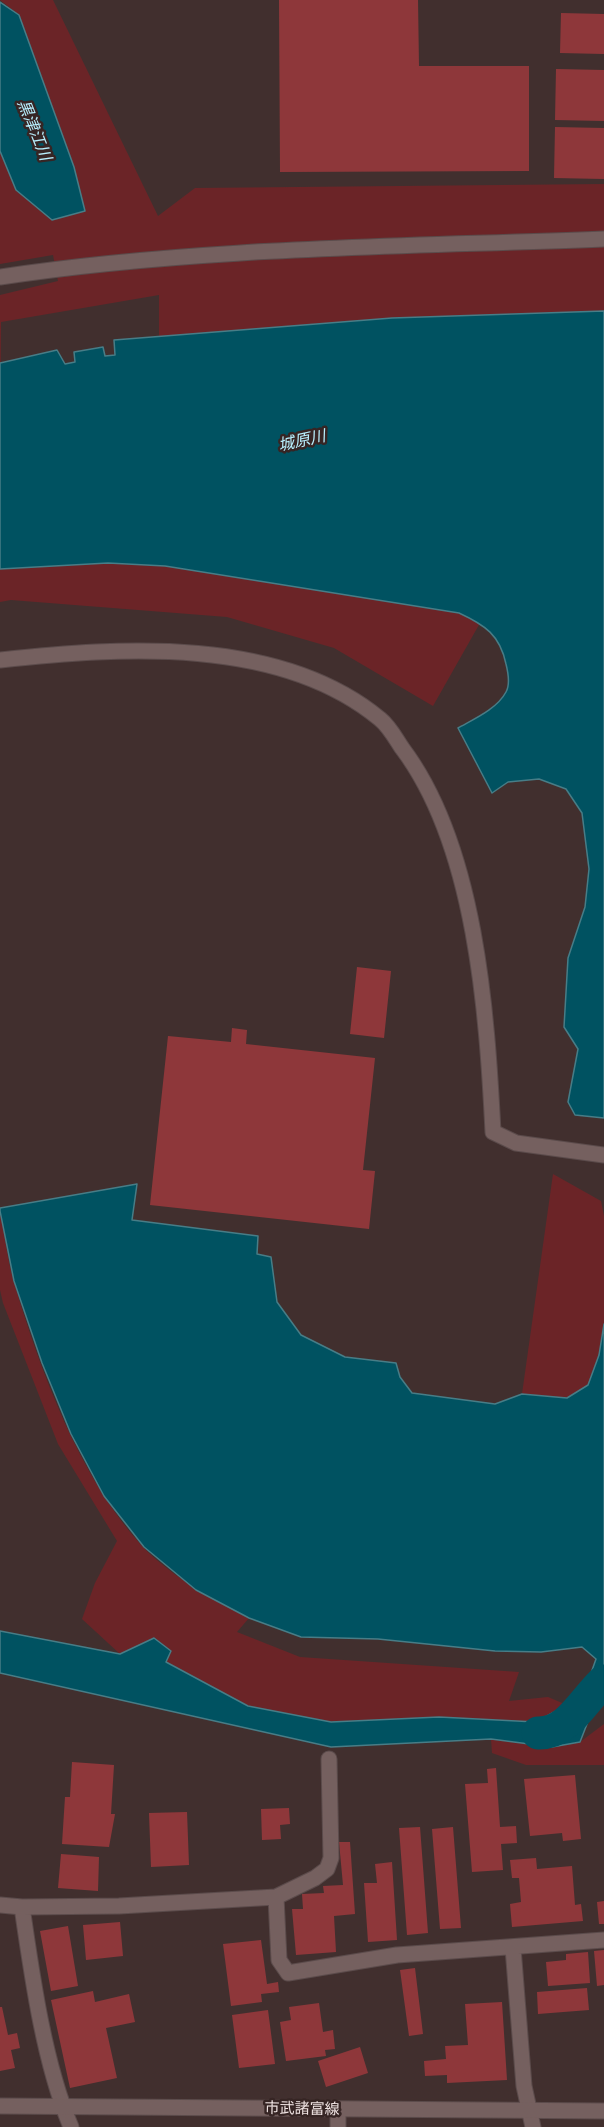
<!DOCTYPE html>
<html>
<head>
<meta charset="utf-8">
<style>
	body { margin:0 }
	canvas { display:block; background:#412f2e }
</style>
</head>
<body>
<canvas width="604" height="2127"></canvas>
<script>
const ctx = document.querySelector('canvas').getContext('2d');
ctx.lineJoin = 'round';
function fillPath(path, color) { ctx.fillStyle = color; ctx.fill(path, 'evenodd'); }
function trace(path, color, width, dash) { ctx.strokeStyle = color; ctx.lineWidth = width; ctx.lineCap = dash ? 'butt' : 'round'; ctx.setLineDash(dash || []); ctx.stroke(path); }
function label(font, color, halo, rows, align = 'center') {
  ctx.font = font + ' Quicksand,"Noto Sans JP",sans-serif'; ctx.lineWidth = 5; ctx.setLineDash([]); ctx.textBaseline = 'middle'; ctx.strokeStyle = halo; ctx.fillStyle = color; for (const [text, x, y, turn = 0] of rows) {
    ctx.save(); ctx.translate(x, y); ctx.rotate((+turn || 0) * Math.PI / 180); ctx.textAlign = isNaN(turn) ? turn : align; if (halo) ctx.strokeText(text, 0, 0); ctx.fillText(text, 0, 0); ctx.restore();
  }
}
const green = new Path2D(`
	M0 0H53L158 216 195 188 604 184V332L114 340 159 336V295L1 322 0 453V295L58 281 53 255 0 264V151L16 190 74 167 19 15Z
	M480 478 508 673 502 645 480 623 433 706 334 648 227 617 11 600 0 602V566Z
	M553 1174 601 1201 604 1216V1324L599 1355 588 1385 567 1398 522 1394Z
	M0 1211C5 1234 7 1259 14 1282 40 1371 80 1479 143 1547 173 1578 212 1598 249 1618L237 1632 300 1657 519 1672 509 1701 548 1697 567 1705 537 1723 439 1717 331 1722 248 1706 166 1662 154 1638 120 1654 82 1619 95 1583 117 1541 58 1444 3 1303 0 1290Z
	M604 1724V1765H526L492 1753 491 1739 552 1747 580 1742Z`);
const water = new Path2D(`
	M0 2 19 15 74 167 85 211 52 220 16 190 0 151Z
	M604 311V1118L575 1115 568 1102 578 1049 564 1027 568 958 585 907 589 869 582 813 566 789 539 779 508 782 492 793 458 728C474 719 497 709 506 692 510 685 508 672 506 664 500 635 485 625 459 613L165 566 108 563 0 569V363L57 350 65 364 75 362 74 352 103 347 105 356 115 355 114 340 392 318Z
	M137 1184 132 1220 258 1236 257 1254 271 1257 277 1302 301 1335 345 1357 396 1363 400 1377 412 1393 495 1404 522 1394 567 1398 588 1385 599 1355 604 1324V1688L590 1676 596 1659 582 1647 541 1652 495 1651 378 1639 301 1637 249 1618 196 1590 144 1547 104 1496 71 1434 42 1363 14 1281 0 1211V1208Z
	M0 1631 120 1654 154 1638 171 1651 166 1662 248 1706 331 1722 439 1717 536 1722 567 1705 587 1724 580 1742 552 1747 491 1739 331 1747 0 1673Z`);
const canal = new Path2D(`
	M538 1733C568 1734 584 1699 604 1681`);
const building = new Path2D(`
	M279 0H418L419 66H529V171L280 172Z
	M561 13 604 14V54L560 53Z
	M556 69 604 70V121L555 120Z
	M555 127 604 128V179L554 178Z
	M357 967 391 971 384 1038 350 1034Z
	M232 1028 247 1030 246 1044 375 1058 363 1170 375 1171 369 1229 150 1205 168 1036 231 1042Z
	M72 1762 114 1765 111 1814H115L109 1847 62 1844 65 1797H70Z
	M496 1768 500 1827 516 1826 517 1843 501 1844 503 1870 472 1872 465 1784 488 1783 487 1769Z
	M575 1775 581 1839 563 1841 562 1833 530 1836 524 1779Z
	M289 1808 290 1824 280 1825 281 1839 262 1840 261 1809Z
	M187 1812 189 1865 151 1867 149 1813Z
	M420 1827 428 1933 407 1935 399 1828Z
	M453 1827 461 1928 440 1929 432 1829Z
	M339 1842H350L355 1914 334 1916 336 1952 296 1955 292 1909H303L302 1894 324 1893 323 1886 343 1885Z
	M61 1854 99 1857 98 1891 58 1888Z
	M536 1858 537 1869 572 1866 575 1905 581 1904 583 1921 512 1927 510 1904 521 1902 519 1878H512L510 1860Z
	M392 1862 397 1940 368 1942 364 1883H377L375 1864Z
	M604 1901V1924H599L597 1902Z
	M120 1922 123 1956 86 1960 83 1925Z
	M68 1926 78 1986 51 1991 40 1931Z
	M261 1940 267 1984 278 1982 279 1992 261 1994 262 2002 231 2006 223 1944Z
	M604 1950V1985L597 1986 594 1951Z
	M588 1952 590 1983 548 1986 546 1962 566 1960V1954Z
	M415 1968 423 2034 409 2036 400 1970Z
	M587 1988 589 2010 538 2014 537 1992Z
	M93 1991 95 2002 129 1994 135 2022 106 2028 117 2078 70 2088 51 2000Z
	M502 2002 507 2080 447 2083V2075L425 2076 424 2061 446 2059 445 2046 468 2045 465 2004Z
	M319 2003 323 2032 333 2030 335 2049 325 2050 326 2056 286 2061 280 2022 291 2020 289 2007Z
	M0 2007H2L8 2035 17 2033 20 2048 11 2050 15 2068 0 2071Z
	M268 2010 275 2064 239 2068 232 2015Z
	M360 2047 368 2073 326 2087 318 2061Z`);
const minor = new Path2D(`
	M0 277C199 247 403 247 604 239
	M0 660C121 647 280 636 380 719 389 726 396 739 402 748 476 846 487 1013 493 1132L516 1143 604 1155
	M276 1897 279 1960 288 1973 397 1955 604 1940
	M0 1905 22 1907 119 1906 276 1897 315 1878 327 1869 331 1858 329 1759
	M22 1907C32 1976 44 2063 71 2127
	M513 1948 524 2086 533 2127
	M338 2109V2127`);
const secondary = new Path2D(`
	M0 2106 604 2111`);
const streetNames = [
	["市武諸富線",302,2109,1]
];
const waterNames = [
	["黒津江川",34,130,68],
	["城原川",302,441,-12]
];
fillPath(green, '#6b2427');
fillPath(water, '#005261');
trace(water, '#477d87', 1.5);
trace(canal, '#005261', 33);
fillPath(building, '#8e373a');
trace(minor, '#5b4b4b', 17);
trace(secondary, '#5b4b4b', 17);
trace(minor, '#75605f', 15);
trace(secondary, '#75605f', 15);
label('15px', '#eee2e1', '#362524', streetNames);
label('italic 16px', '#b7effd', '#362524', waterNames);
</script>
</body>
</html>
